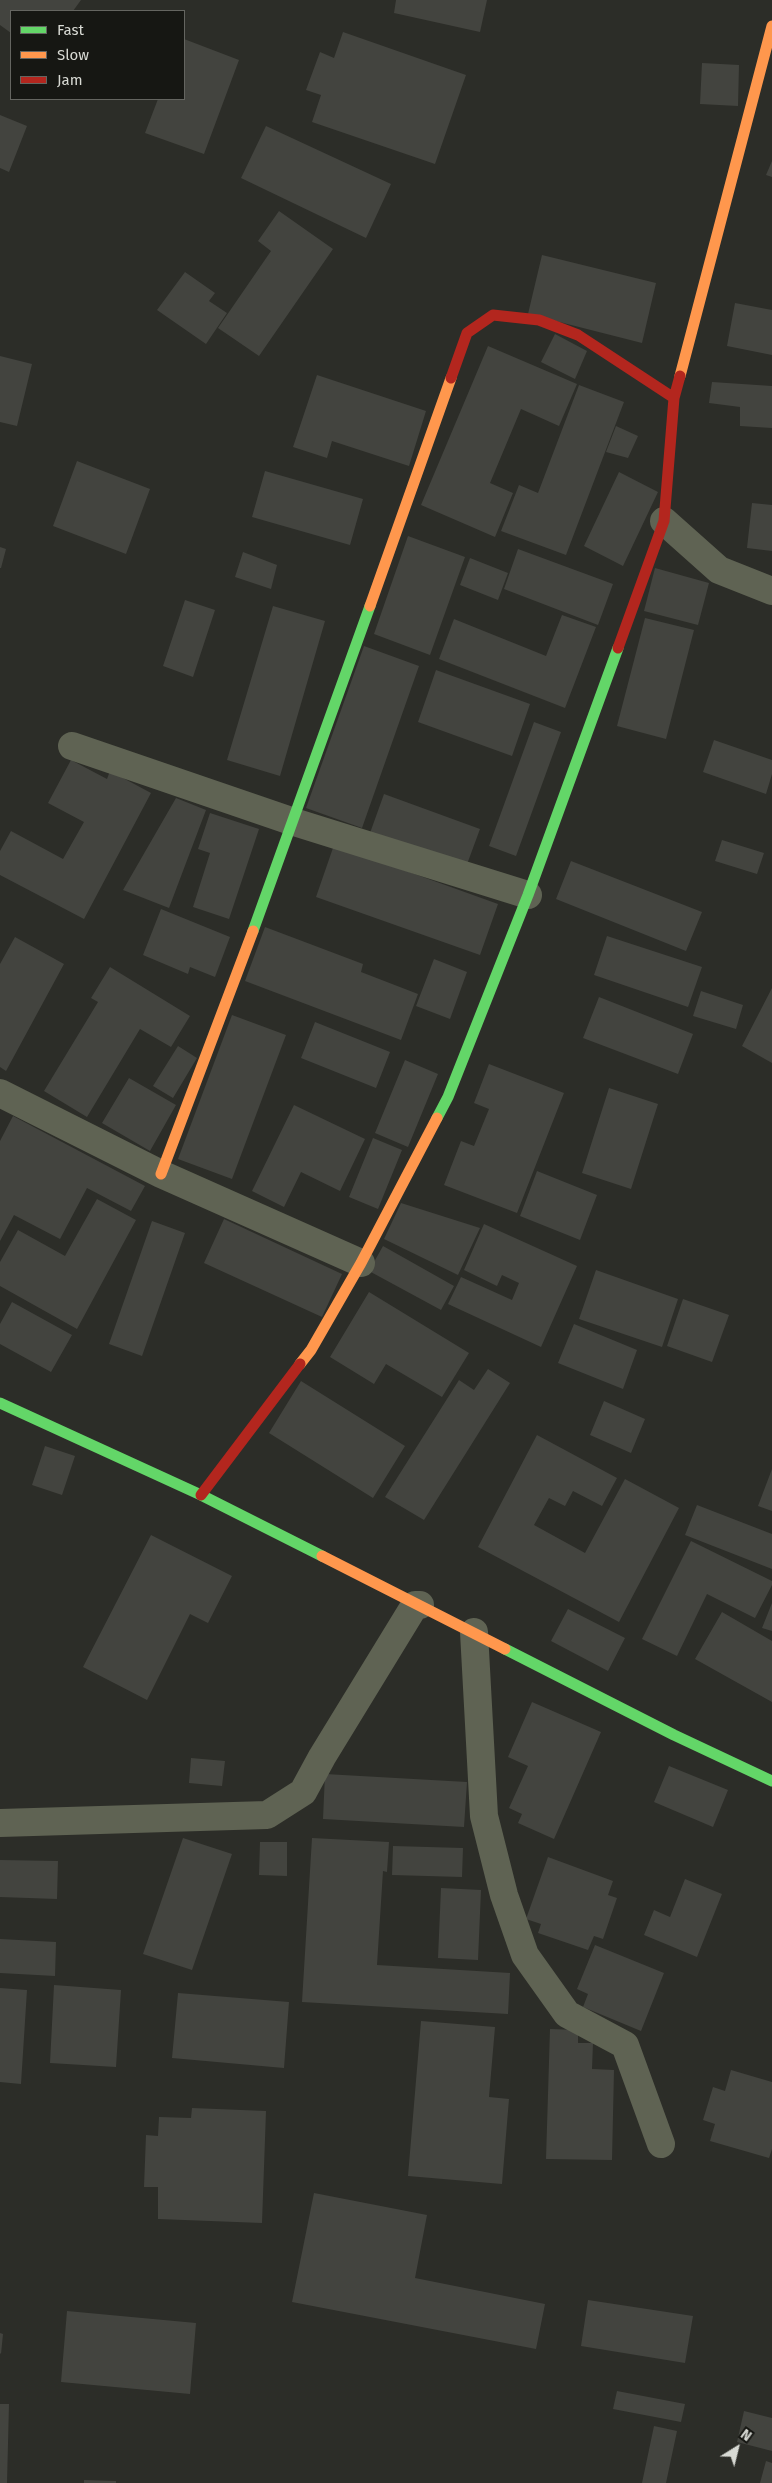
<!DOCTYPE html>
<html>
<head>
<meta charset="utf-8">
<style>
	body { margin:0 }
	#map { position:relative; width:772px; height:2483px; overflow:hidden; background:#2c2d28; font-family:"Fira Sans",sans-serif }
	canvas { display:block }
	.legend { position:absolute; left:10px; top:10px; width:175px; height:90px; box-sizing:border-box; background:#161713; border:1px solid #646560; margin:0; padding:6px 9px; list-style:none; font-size:15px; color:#d8dad4 }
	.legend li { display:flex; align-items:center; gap:10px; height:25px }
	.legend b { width:25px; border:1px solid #646560 }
	.north { position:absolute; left:712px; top:2423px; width:50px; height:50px; -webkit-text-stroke:4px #161713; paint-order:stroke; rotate:36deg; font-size:14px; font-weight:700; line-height:20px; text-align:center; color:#d8dad4 }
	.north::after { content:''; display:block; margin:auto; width:18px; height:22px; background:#d8dad4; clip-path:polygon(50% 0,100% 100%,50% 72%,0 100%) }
</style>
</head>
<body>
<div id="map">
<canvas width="772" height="2483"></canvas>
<ul class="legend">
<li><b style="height:6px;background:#63d668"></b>Fast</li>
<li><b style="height:6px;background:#ff974d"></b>Slow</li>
<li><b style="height:6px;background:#b3261e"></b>Jam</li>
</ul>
<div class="north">N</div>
</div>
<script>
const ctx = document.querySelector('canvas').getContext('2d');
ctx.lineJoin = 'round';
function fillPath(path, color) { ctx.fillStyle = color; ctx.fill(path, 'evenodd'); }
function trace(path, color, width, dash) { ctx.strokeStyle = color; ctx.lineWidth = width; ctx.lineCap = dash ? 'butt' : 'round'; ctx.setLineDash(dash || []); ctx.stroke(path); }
const building = new Path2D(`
	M0 0H81L73 11H11V33L0 25Z
	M396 0H487L480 32 394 13Z
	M343 32 466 75 435 164 312 122 321 95 306 90 320 52 334 58Z
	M184 39 239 60 204 154 145 133 158 99H184Z
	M702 63 739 65 738 106 700 104Z
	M0 115 27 126 9 172 0 168Z
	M266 126 391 184 366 238 241 178Z
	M772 161V177L766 175Z
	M279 211 333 249 259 356 218 328 271 251 258 241Z
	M542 255 656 283 642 343 528 314Z
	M185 272 215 293 209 301 227 313 206 344 157 310Z
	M735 303 772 310V355L727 346Z
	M555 334 587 351 575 379 541 362Z
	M488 346 577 384 559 426 521 409 490 483 513 493 495 537 421 505Z
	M0 356 32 364 17 426 0 422Z
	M317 375 426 411 409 466 332 441 327 458 293 447Z
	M712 382 772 386V428L740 426V407L709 403Z
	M579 385 624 402 566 555 501 531 519 485 538 493Z
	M616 426 638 436 628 458 606 452Z
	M77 461 150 489 126 554 53 526Z
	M265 471 363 499 350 545 252 517Z
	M619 472 658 492 623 566 584 546Z
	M752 503 772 505V551L747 548Z
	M408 536 465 557 430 655 374 634Z
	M0 547 6 549 1 568H0Z
	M518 549 613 584 598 625 504 589Z
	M243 552 277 565 271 589 235 577Z
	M470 558 508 573 498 600 460 585Z
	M655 568 709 583 698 625 644 611Z
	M185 600 215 610 193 677 163 666Z
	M273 606 325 621 280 776 227 760Z
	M562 615 596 627 565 708 439 659 454 619 546 656Z
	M645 618 694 630 666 739 617 726Z
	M364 646 419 666 362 828 306 808Z
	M436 670 530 704 512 756 418 722Z
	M534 722 561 732 516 856 489 846Z
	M714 740 772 760V774L766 794 703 772Z
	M71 760 107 779 110 771 151 793 84 919 0 875V851L11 831 63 859 84 822 48 803Z
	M384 794 480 829 466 867 370 833Z
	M176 798 206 810 169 908 123 890Z
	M210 813 259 829 229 919 193 907 210 853 198 849Z
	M722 840 764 853 757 874 715 861Z
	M334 845 498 904 480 955 316 897Z
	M571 861 702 912 686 951 556 899Z
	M161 909 230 937 215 977 190 967 188 974 143 955Z
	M265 927 363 964 361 972 418 994 401 1040 245 981Z
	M607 936 702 967 688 1007 594 975Z
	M15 937 64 964 6 1071 0 1067V964Z
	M434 959 467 972 450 1019 416 1006Z
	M110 967 190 1016 171 1047 140 1029 87 1117 44 1091 98 1002 91 998Z
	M772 988V1063L742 1046Z
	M701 991 743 1005 736 1029 693 1016Z
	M599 997 693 1034 678 1074 583 1038Z
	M232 1015 286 1035 232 1179 178 1159Z
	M315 1022 390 1052 376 1088 301 1058Z
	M178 1046 197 1058 173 1098 153 1086Z
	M405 1060 438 1074 408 1147 375 1133Z
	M489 1064 564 1093 517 1213 444 1185 461 1141 474 1146 489 1109 474 1103Z
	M129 1078 176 1105 150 1151 102 1123Z
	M609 1088 658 1104 631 1189 582 1173Z
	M294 1105 365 1139 340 1191 301 1172 284 1207 252 1191Z
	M13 1116 145 1186 131 1211 87 1188 60 1239 14 1215 0 1241V1141Z
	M373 1138 402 1150 378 1209 349 1197Z
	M537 1171 597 1195 580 1240 520 1216Z
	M97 1199 136 1220 77 1329 0 1286V1262L18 1230 65 1256Z
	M401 1203 480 1228 458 1275 384 1239Z
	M224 1219 342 1274 322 1317 204 1263Z
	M152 1221 185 1233 142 1356 109 1344Z
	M484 1224 577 1266 541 1347 448 1304 461 1277 512 1300 519 1283 502 1275 497 1286 464 1270Z
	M383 1246 454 1286 441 1310 369 1271Z
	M596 1270 678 1299 662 1347 579 1319Z
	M369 1292 469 1353 442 1397 386 1364 374 1384 330 1357Z
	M683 1299 729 1315 712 1362 667 1346Z
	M12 1302 72 1335 51 1372 0 1344V1324Z
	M574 1324 637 1350 623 1389 558 1363Z
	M488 1369 510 1383 424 1520 385 1497 459 1380 474 1390Z
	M301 1381 405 1446 373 1498 269 1433Z
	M604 1401 645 1419 631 1453 590 1435Z
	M537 1435 617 1478 602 1506 573 1491 565 1506 549 1498 534 1525 585 1553 625 1479 679 1508 619 1622 478 1547Z
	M45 1446 75 1456 62 1495 32 1485Z
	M772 1469V1511L758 1506Z
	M697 1505 772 1534V1569L685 1535Z
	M151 1535 232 1576 208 1623 190 1614 147 1700 83 1667Z
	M691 1541 772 1581V1585L755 1618 707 1594 677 1656 642 1639Z
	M772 1603V1631L762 1628Z
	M568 1609 625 1638 608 1671 551 1641Z
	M722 1612 772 1641V1702L695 1659Z
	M532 1702 601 1732 554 1839 518 1823 522 1814 509 1808 528 1766 508 1757Z
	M191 1758 225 1761 222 1786 189 1783Z
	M669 1766 728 1790 713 1827 654 1802Z
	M325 1774 467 1782 464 1827 323 1819Z
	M183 1838 232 1854 192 1970 143 1954Z
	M312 1838 389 1842 387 1872 383 1871 377 1965 510 1973 508 2014 302 2002Z
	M260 1842H287V1876L259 1875Z
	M393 1846 463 1848 462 1877 392 1875Z
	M548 1857 613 1881 608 1895 617 1898 603 1939 594 1936 588 1950 538 1933 541 1924 526 1919Z
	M0 1860 58 1861 57 1899 0 1897Z
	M685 1879 722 1894 697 1957 644 1935 654 1910 670 1917Z
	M441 1888 481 1890 478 1960 438 1958Z
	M0 1939 56 1942 55 1976 0 1973Z
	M595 1945 664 1973 641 2031 583 2007 588 1994 577 1989Z
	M54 1985 121 1990 116 2067 50 2063Z
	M0 1988 27 1990 21 2084 0 2082Z
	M178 1993 289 2002 284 2068 172 2058Z
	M421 2021 495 2027 489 2097 509 2099 502 2184 408 2176Z
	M550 2029 578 2030V2043H593L592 2069 614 2070 612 2160 546 2159Z
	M731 2070 772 2082V2149L769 2158 710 2141 715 2124 703 2120 713 2087 725 2091Z
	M192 2108 266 2111 262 2223 158 2219V2187H144L146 2135 158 2136 159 2117 191 2118Z
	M314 2193 427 2215 415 2278 545 2304 536 2349 292 2302Z
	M588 2300 693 2316 685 2363 581 2346Z
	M67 2311 196 2323 190 2394 61 2382Z
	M0 2333 3 2334 1 2354 0 2353Z
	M617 2391 685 2404 681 2422 613 2409Z
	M0 2404H9L7 2483H0Z
	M744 2411 772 2418V2451L737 2442Z
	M654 2426 677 2431 666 2483H642Z
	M766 2461 772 2463V2483H760Z
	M84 2480 116 2481V2483H84Z`);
const street = new Path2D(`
	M664 521 719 570 772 591
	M72 746 294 822 528 895
	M0 1093 161 1174 361 1263
	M474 1632 484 1816 504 1895 525 1955 567 2014 625 2045 661 2144
	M0 1823 267 1815 303 1792 322 1757 415 1605H420`);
const fast = new Path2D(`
	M253 931 370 606
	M437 1118 448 1097 528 895 618 648
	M0 1403 201 1495 322 1556
	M505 1649 674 1735 772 1781`);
const slow = new Path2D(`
	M680 376 772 26
	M370 606 451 378
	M161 1174 253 931
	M300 1364 311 1350 361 1263 437 1118
	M322 1556 505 1649`);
const jam = new Path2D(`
	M451 378 467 333 493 315 539 320 578 335 674 398
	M618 648 664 521 674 398 680 376
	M201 1495 300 1364`);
fillPath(building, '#43443f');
trace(street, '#5f6353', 28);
trace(fast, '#63d668', 11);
trace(slow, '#ff974d', 11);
trace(jam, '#b3261e', 11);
</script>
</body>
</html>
